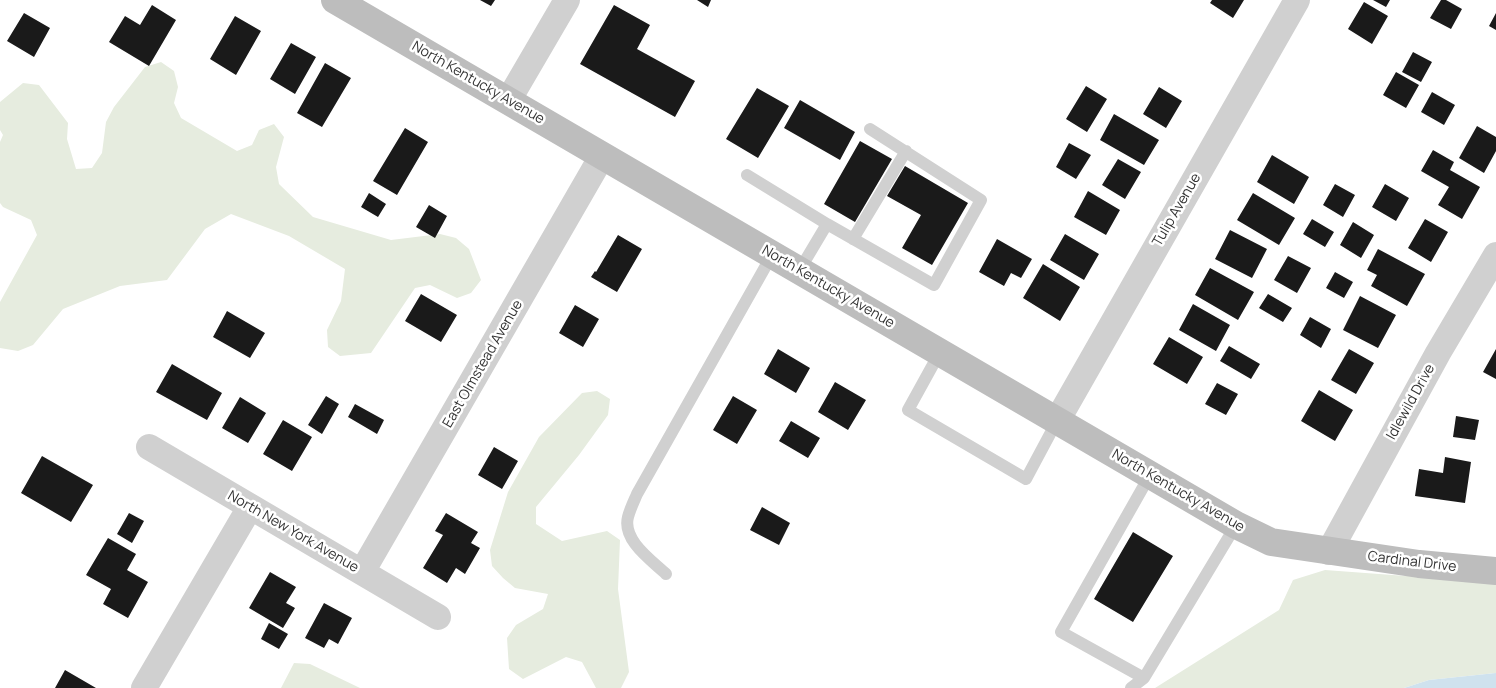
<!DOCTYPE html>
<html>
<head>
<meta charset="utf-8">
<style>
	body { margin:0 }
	canvas { display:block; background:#fff }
</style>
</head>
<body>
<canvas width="1496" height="688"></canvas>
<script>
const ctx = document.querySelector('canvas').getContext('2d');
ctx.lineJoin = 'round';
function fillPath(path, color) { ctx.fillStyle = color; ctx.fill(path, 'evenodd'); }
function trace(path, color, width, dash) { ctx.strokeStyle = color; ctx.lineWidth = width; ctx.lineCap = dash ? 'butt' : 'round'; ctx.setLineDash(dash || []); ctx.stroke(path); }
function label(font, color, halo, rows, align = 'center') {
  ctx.font = font + ' Manrope,sans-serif'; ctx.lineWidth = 5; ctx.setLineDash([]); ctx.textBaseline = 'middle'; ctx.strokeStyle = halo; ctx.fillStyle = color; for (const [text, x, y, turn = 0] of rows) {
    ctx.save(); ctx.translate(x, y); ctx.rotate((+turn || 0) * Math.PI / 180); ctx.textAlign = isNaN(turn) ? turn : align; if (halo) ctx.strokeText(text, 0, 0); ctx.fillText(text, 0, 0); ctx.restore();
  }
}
const green = new Path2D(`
	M161 62 174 71 178 87 174 103 181 118 237 151 252 145 259 130 274 124 284 137 276 167 279 184 313 217 391 240 440 234 456 238 469 249 481 280 471 293 457 298 430 285 415 288 371 353 340 356 328 347 327 330 341 301 345 269 289 236 231 214 205 229 167 280 120 286 63 309 33 345 18 351 0 348V302L37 235 31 220 3 207 0 203V142L3 135 0 130V102L23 83 39 85 68 123 67 139 76 169 92 168 102 153 106 122 114 107 145 67Z
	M597 391 610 399 608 415 579 455 536 507V524L562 541 607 531 620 540 618 589 629 672 621 688H596L582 662 566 657 523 679 509 669 507 638 516 625 543 609 548 594 515 588 503 578 492 566 490 550 508 492 539 437 582 393Z
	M1438 569 1496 582V673L1429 680 1404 688H1155L1279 610 1293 580 1325 570 1406 576Z
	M294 663 310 664 360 688H281Z`);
const water = new Path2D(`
	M1496 673V688H1404L1429 680Z`);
const building = new Path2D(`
	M480 0H495L491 6Z
	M697 0H711L708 7Z
	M1212 0H1244L1233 18 1210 3Z
	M1373 0H1390L1386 7Z
	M1441 0H1446L1462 9 1451 29 1430 18Z
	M1364 2 1388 16 1372 44 1348 29Z
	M152 5 176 20 149 66 109 42 125 16 140 25Z
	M614 5 650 25 637 49 695 81 675 117 580 64Z
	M24 13 50 28 34 57 7 41Z
	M1496 13V30L1489 26Z
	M235 16 261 31 236 75 210 59Z
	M291 43 316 57 295 94 270 79Z
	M1413 52 1432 62 1421 82 1402 72Z
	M325 63 351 78 322 127 297 113Z
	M1396 72 1419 85 1406 108 1383 95Z
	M1086 86 1107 99 1087 132 1066 119Z
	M1159 87 1182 101 1166 128 1143 114Z
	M757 88 789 106 758 158 726 139Z
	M1432 92 1455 105 1444 125 1421 112Z
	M800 100 855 132 840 160 784 128Z
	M1114 114 1159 140 1144 165 1100 140Z
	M1477 126 1496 137V151L1484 173 1459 158Z
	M405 128 428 142 397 195 373 181Z
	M860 141 892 159 855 222 824 204Z
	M1069 143 1091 155 1076 179 1056 167Z
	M1433 150 1454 162 1450 170 1480 187 1462 219 1438 205 1449 187 1421 171Z
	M1272 155 1309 177 1294 204 1257 182Z
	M1118 159 1141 172 1125 199 1102 185Z
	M905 166 968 203 932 265 902 248 921 215 887 196Z
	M1335 184 1355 195 1343 217 1323 205Z
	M1385 184 1409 198 1396 221 1372 207Z
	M1088 191 1120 210 1106 235 1074 217Z
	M369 193 386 204 378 217 361 207Z
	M1253 193 1295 218 1279 245 1237 220Z
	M429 205 447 216 435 238 416 227Z
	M1312 219 1334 232 1325 247 1303 234Z
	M1425 219 1448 232 1431 262 1408 248Z
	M1353 222 1374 235 1361 258 1340 245Z
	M1230 230 1267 249 1252 278 1215 259Z
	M1065 234 1099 254 1084 280 1050 260Z
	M618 235 642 249 617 292 591 277 595 271 596 272Z
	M997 239 1032 259 1021 278 1011 273 1004 286 979 272Z
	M1378 249 1425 274 1407 306 1371 286 1377 275 1367 270Z
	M1288 256 1311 268 1297 293 1274 280Z
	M1043 264 1080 287 1060 321 1023 298Z
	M1210 268 1254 292 1238 320 1195 295Z
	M1335 272 1353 282 1344 298 1326 288Z
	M421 294 457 315 441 342 405 321Z
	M1268 294 1292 308 1283 322 1259 308Z
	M1360 296 1396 315 1378 348 1343 330Z
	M1193 304 1230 325 1216 351 1179 330Z
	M575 305 599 319 583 347 559 333Z
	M227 311 265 333 250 358 213 337Z
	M1310 317 1331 329 1321 348 1300 335Z
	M1169 337 1203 357 1187 384 1153 364Z
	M1229 346 1260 364 1251 379 1220 361Z
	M778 349 810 368 796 393 764 374Z
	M1349 349 1374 363 1356 394 1331 380Z
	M1496 349V379L1483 372Z
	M172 364 222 393 207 420 156 392Z
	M835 382 866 400 848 430 818 412Z
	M1217 383 1238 394 1226 415 1205 404Z
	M1319 390 1353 410 1335 441 1301 421Z
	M326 396 339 404 322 434 308 425Z
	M733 396 757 410 737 444 713 430Z
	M240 397 266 413 248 443 222 428Z
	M355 404 384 420 377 434 348 417Z
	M1456 416 1479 420 1475 440 1453 437Z
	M283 420 312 437 292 471 263 454Z
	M791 421 820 438 808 458 779 441Z
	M494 447 518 461 502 489 478 475Z
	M42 456 93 485 71 522 21 493Z
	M1445 457 1471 462 1465 503 1415 496 1419 469 1443 473Z
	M762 507 790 523 779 545 750 530Z
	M129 513 144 521 132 543 117 534Z
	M446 513 478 532 471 543 480 548 465 574 456 568 447 583 423 568 443 535 435 531Z
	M1133 532 1173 556 1133 622 1094 599Z
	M108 538 136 554 127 570 148 582 128 618 103 604 111 589 86 575Z
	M270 572 296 587 286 603 295 608 283 628 249 608Z
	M324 603 352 618 338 644 329 639 324 648 305 638Z
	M269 623 288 634 279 649 261 639Z
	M65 670 96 688H55Z`);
const lane = new Path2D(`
	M747 175 827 224 799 271
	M827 224 934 285 981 200 870 129
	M853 239 906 151
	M940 352 908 410 1026 479 1057 421
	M1150 475 1061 632 1144 678 1236 525
	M666 574C651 560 622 540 628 517 630 509 634 501 637 494L772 255
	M1131 688 1144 678`);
const street = new Path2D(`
	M508 101 567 0
	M1057 421 1297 0
	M149 447 438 617
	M1329 552 1438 353 1496 255
	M362 572 602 156
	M144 688 250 507`);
const secondary = new Path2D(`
	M335 0 1236 525 1271 542 1419 564 1496 571`);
const streetNames = [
	["North Kentucky Avenue",478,83,30],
	["Tulip Avenue",1177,210,-60],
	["North Kentucky Avenue",828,287,30],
	["East Olmstead Avenue",483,364,-60],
	["Idlewild Drive",1411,402,-61],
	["North Kentucky Avenue",1178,491,30],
	["North New York Avenue",293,532,30],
	["Cardinal Drive",1412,562,7]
];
fillPath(green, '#e6ecdf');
fillPath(water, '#cfe2ee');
fillPath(building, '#1a1a1a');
trace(lane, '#d0d0d0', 12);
trace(street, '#d0d0d0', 26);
trace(secondary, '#bdbdbd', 28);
label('14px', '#333', '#fff', streetNames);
</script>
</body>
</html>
